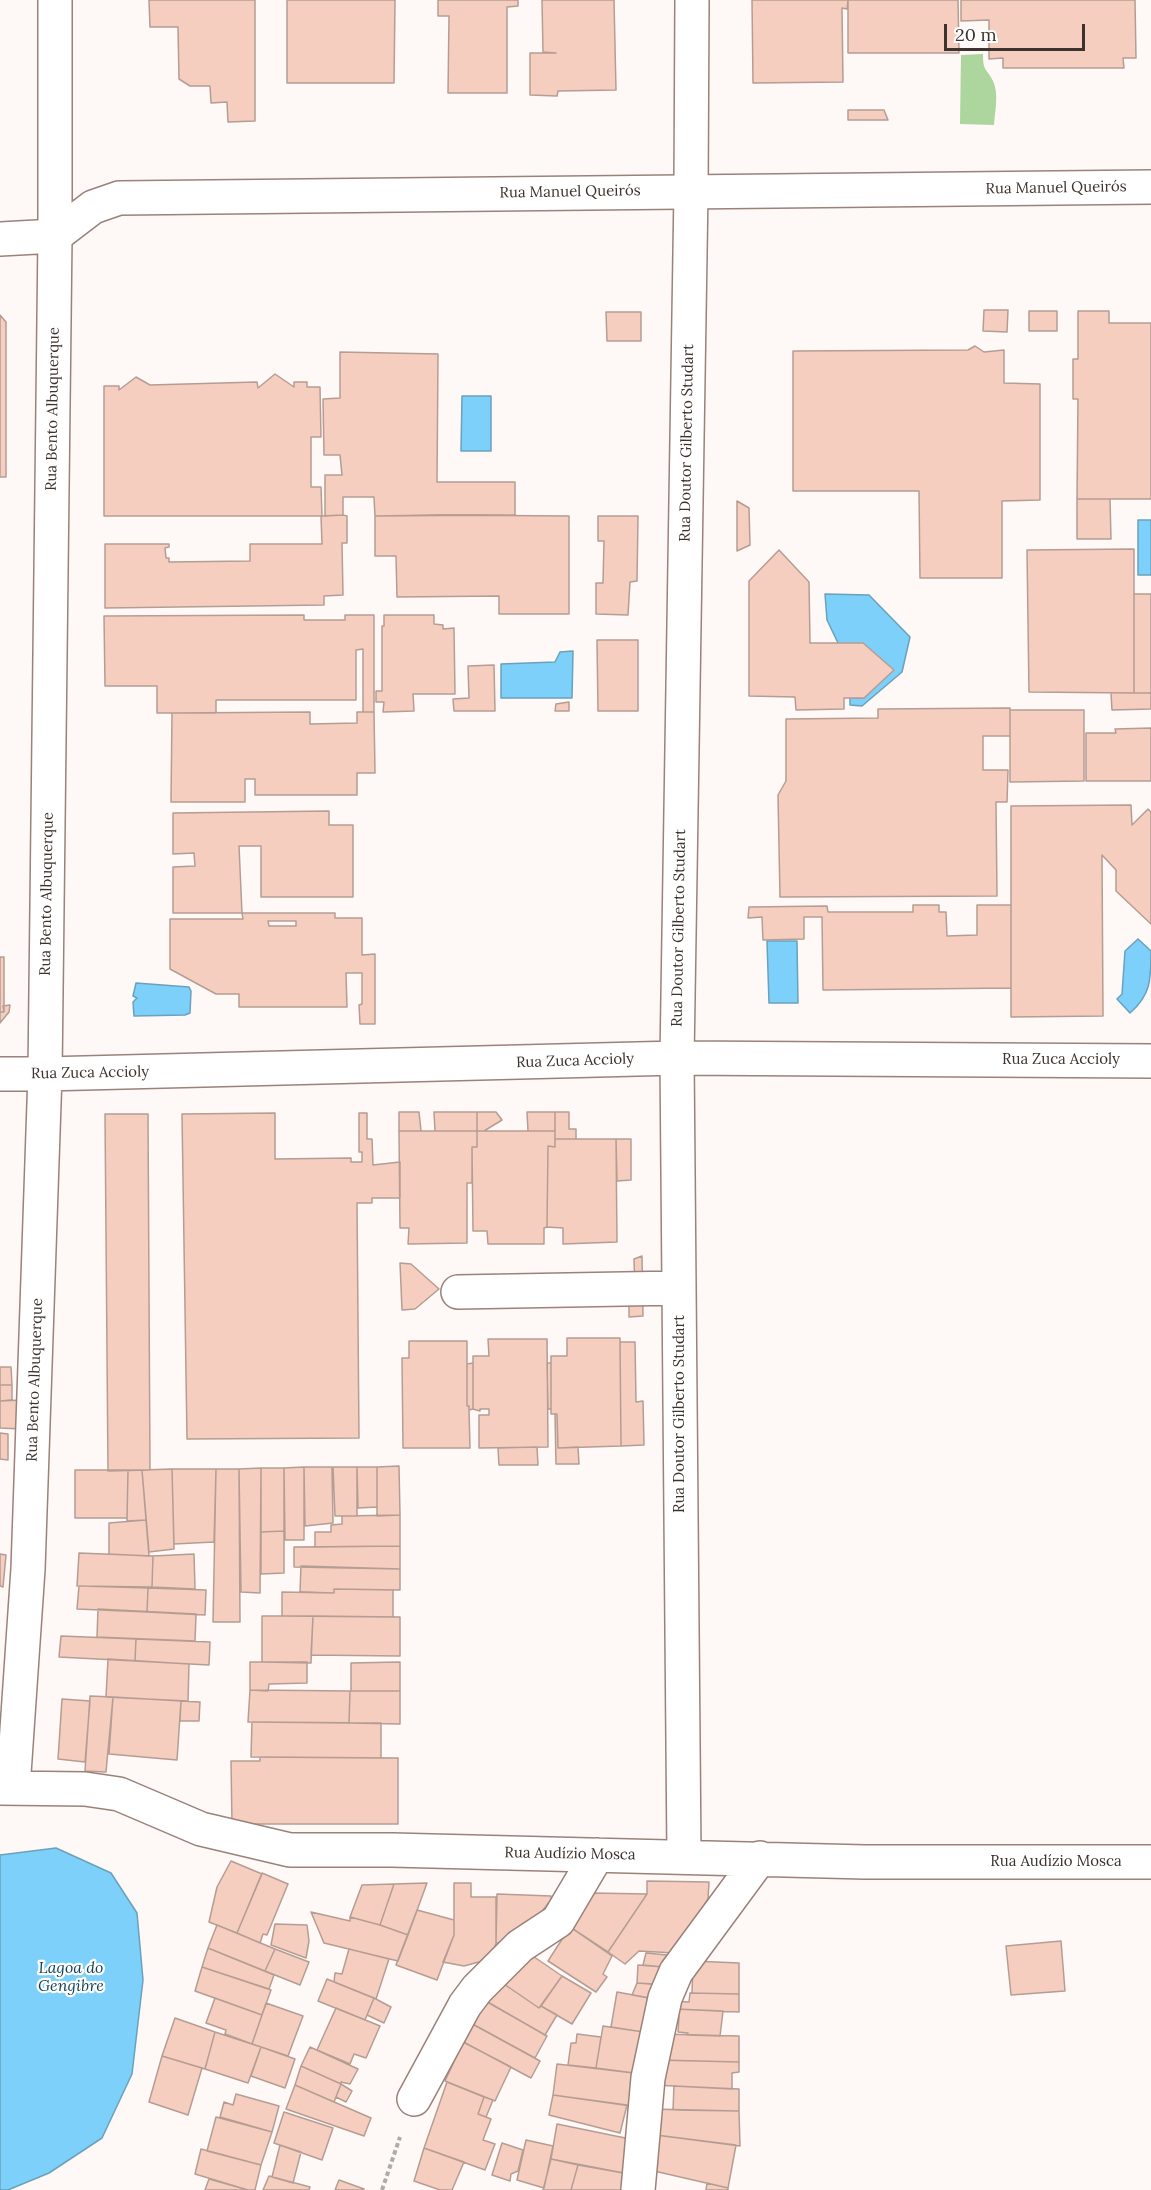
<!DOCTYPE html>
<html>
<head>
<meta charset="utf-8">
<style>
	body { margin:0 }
	#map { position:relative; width:1151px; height:2190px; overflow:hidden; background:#fef8f6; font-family:Lora,serif }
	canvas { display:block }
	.scale { position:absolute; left:944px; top:24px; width:141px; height:27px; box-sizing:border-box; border:3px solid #3c322e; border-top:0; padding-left:8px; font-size:18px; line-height:21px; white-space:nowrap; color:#3c322e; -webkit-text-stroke:4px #fff; paint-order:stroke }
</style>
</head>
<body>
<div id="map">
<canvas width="1151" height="2190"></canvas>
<div class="scale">20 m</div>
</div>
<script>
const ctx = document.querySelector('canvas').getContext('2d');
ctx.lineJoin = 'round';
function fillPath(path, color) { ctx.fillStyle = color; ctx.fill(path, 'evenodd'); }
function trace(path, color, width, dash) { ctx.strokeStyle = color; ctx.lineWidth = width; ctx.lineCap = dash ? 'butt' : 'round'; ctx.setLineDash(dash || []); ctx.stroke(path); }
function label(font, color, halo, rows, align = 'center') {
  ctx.font = font + ' Lora,serif'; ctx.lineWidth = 4.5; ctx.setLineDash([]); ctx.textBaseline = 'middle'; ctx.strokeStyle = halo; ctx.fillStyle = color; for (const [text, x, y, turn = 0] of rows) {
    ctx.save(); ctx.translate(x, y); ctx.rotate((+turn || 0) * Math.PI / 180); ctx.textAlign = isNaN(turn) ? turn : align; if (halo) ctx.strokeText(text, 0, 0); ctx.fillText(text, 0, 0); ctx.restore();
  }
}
const green = new Path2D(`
	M983 54C983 72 986 67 993 81 999 93 995 111 994 125L960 124 961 55Z`);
const water = new Path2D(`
	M462 396H491V451H461Z
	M1138 520H1151V575H1138Z
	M825 594 869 595 910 637 902 672 862 706 850 705V698H864L893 670 838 643 827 620Z
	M573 651 572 698H501V664L555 662 560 652Z
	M1138 939 1151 951C1151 979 1151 995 1130 1013L1117 999 1122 994 1125 951Z
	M767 941H797L798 1003H769Z
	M136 983 189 987 191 991 190 1013 185 1015 134 1016 133 1002 137 998 133 996Z
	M56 1848 111 1873 137 1913 143 1980 132 2074 102 2138 49 2173 8 2190H0V1855Z`);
const building = new Path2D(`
	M149 0H255V121L228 122 227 102 211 103 210 86H190L179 79 178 27H150Z
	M287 0H395L394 83H287Z
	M438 0H518V6L507 7V93H448L449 16H438Z
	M542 0H614L616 90 558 91 557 96 530 95V53H556L543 52Z
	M752 0H848L847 9 842 8 843 82 753 83Z
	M848 0H958L959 53H848Z
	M961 0H1135L1136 58H1123L1124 68H1003V58L989 59V20L961 21Z
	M848 110H884L888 120H848Z
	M984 310H1008L1007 332 983 331Z
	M1029 311H1057V331H1029Z
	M1078 311H1109V323H1151V499H1077L1078 399H1073V359H1078Z
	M606 312H641V341H607Z
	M0 315 6 322V477H0Z
	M975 346 984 352 1004 350V383L1040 384V500L1002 501V578H920L919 491H793V351L968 350Z
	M340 352 438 354 437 482H515V515L375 516 374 497H343V515L325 516V475H342L340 455H324L323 399 340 398Z
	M275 374 294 387V382H307V387H320L321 437H311V487H321L322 516H104V386H119V390L136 377 150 385 257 382 258 388Z
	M1077 499H1110L1111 539H1077Z
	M737 501 749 508 750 545 737 551Z
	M343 515 347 516V543H342L343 595 324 596V605L105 608V544H169V547L165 548 166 558H169V562L250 561V544H322L321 516Z
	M437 515 569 516V614H499V596L397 597 396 556H375V516Z
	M598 516H638L637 581 630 582 628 615 596 614V583H603L604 541H598Z
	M1134 549V693L1029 692 1027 550Z
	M779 550 809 582 810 643H863L894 670 864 698H844V709L796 710 795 697 749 696V581Z
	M1134 594H1151V693H1134Z
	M304 615V620H345V615H374V712H363V649L356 650V700H216V713H157V686H105L104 616Z
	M384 615H434V624L443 625V629L454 628 455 694H413L414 711 383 712 384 702H376V691H382V626H384Z
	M597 640H638V711H598Z
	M494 665 495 711H454L453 699 469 698 468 666Z
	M1111 693H1151V709L1112 710Z
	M569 702V711H555L556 704Z
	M1010 708V736H983V770H1008L1007 802H996L997 896 780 897 778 795 786 781V719L878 718V709Z
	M1010 710H1084V781L1010 782Z
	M310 712V724L357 723V712H374L375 773H357V795H255V779H245V802H171L172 713Z
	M1151 728V781H1086V733H1116L1115 729Z
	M1131 805 1132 825 1148 809 1151 812V924L1116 891V870L1102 855 1103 1016 1011 1017V806Z
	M329 811V825H353V897H261V846H239L242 913H173V867L195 866 194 853 173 854V813Z
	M913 905H939V912H946L947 936 977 935V905H1011V988L823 990 822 917H804V939L763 940 762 917 748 918 749 907 827 906 828 912H913Z
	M242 913H335V918H362V955L375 954V1024H360L359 1005 362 1004V973H346L347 1007H239V994H216L170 969V919H243ZM268 921H296V926H269Z
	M0 957H4V1012H0Z
	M10 1005 9 1012 0 1023V1012H4L3 1006Z
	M399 1112H419L421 1131H399Z
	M434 1112H477V1131H435Z
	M477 1112H496L502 1120 484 1131H477Z
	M527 1112H555V1131H528Z
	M555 1112H569V1129H576V1139H555Z
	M275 1113V1159L351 1158V1162H362V1152H359V1113H367V1139H372L373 1165 400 1162V1198H372V1203H357L359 1438 187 1439 182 1114Z
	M105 1114H148L150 1470 108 1471Z
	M399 1131H477V1147H472V1183H467V1243L408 1244 409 1228H400Z
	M477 1131H555V1147L548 1146 547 1227 544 1228V1244H488L487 1231H473L472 1147H477Z
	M555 1139H616L617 1242 563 1244V1228L547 1227 548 1146 555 1147Z
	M616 1139H631V1180L617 1181Z
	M642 1256 643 1316 629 1317V1290L635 1291 634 1259Z
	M400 1263 411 1264 439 1289 415 1309 402 1310Z
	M567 1338H620L621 1446 558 1448 557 1414H551V1356H567Z
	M488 1339H547L548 1447 479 1448V1415H489V1409H480V1411L473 1409V1356H489Z
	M409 1341H467V1406H469V1410L470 1448H403L402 1358H409Z
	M620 1342H635L636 1402 643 1401 644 1445 621 1446Z
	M473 1363V1409L469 1410V1406H467V1364Z
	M547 1363H551V1409H548Z
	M0 1367H11L12 1385H0Z
	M0 1385H12V1400L0 1401Z
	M22 1400V1429L0 1428V1401Z
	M555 1414H557L558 1448 578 1447 579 1464H556Z
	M0 1433 8 1434V1460L0 1459Z
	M537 1447 538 1465H499L498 1448Z
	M399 1466 400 1515 377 1516V1467Z
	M304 1467V1540H285L284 1468Z
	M304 1467H332L333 1523 305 1526Z
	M333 1467H357V1516H335Z
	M357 1467H377V1507L358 1508Z
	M261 1468 260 1593 241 1592 239 1469Z
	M261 1468H284V1531L261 1532Z
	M172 1469H216L214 1542 174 1544Z
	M172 1469 174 1549 149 1552 142 1470Z
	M216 1469H239L240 1622H213Z
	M75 1470H128L127 1518H75Z
	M128 1470H142L146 1520 127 1521Z
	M400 1515V1546L315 1547V1532H331V1525L342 1524V1516Z
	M146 1520 149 1556 109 1554V1523Z
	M284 1531V1573L261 1574V1532Z
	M400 1546V1569L294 1567V1547Z
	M79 1553 153 1556 152 1587 77 1586Z
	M0 1554 6 1555 3 1587 0 1586Z
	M194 1554 195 1589 152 1587 153 1556Z
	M301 1566 400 1569V1590L334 1589V1593L300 1592Z
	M79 1586 148 1588 147 1612 77 1609Z
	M148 1588 206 1590 205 1615 147 1612Z
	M334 1589 393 1590V1617L282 1616V1592L334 1593Z
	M98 1609 196 1614 195 1641 97 1637Z
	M262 1616H313L311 1663 262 1662Z
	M313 1616 400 1617V1656L311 1655Z
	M61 1636 136 1639 135 1661 59 1657Z
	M136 1639 210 1642 209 1665 135 1661Z
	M108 1659 189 1664 188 1701 106 1697Z
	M250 1662H307V1683L269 1684 268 1691 250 1690Z
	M400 1662V1691H351V1663Z
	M250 1690 350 1691 349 1723 248 1722Z
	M350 1691H400V1724L349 1723Z
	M90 1696 113 1697 106 1772 85 1771Z
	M113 1697 181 1701 177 1760 109 1754Z
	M62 1699 90 1701 85 1762 58 1759Z
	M181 1701 200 1702 199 1721H180Z
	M252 1722 381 1723V1758L251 1757Z
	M260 1757 398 1758V1824H232L231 1761H260Z
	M231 1861 262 1874 237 1933 209 1922 217 1887Z
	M262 1873 288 1884 267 1935 263 1934 260 1943 237 1933Z
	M647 1881 709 1882 708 1899 674 1953 639 1951 625 1964 608 1952 647 1894Z
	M427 1883 408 1935 380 1925 394 1884Z
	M454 1883H471V1897H496V1943L493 1955 486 1960 464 1966 443 1962 454 1935Z
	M394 1884 380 1925 350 1917 362 1885Z
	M592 1893 647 1894 608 1952 570 1927Z
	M497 1894 551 1896V1900L517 1943H496Z
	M417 1910 454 1920V1935L437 1980 396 1965Z
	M311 1912 350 1921V1917L380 1925 408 1935 398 1961 324 1943Z
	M275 1924 307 1925 309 1941 306 1958 271 1945Z
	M217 1925 275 1949 265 1971 208 1948Z
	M570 1927 612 1956 603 1974 607 1977 596 1992 548 1961Z
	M1061 1941 1065 1991 1011 1995 1006 1946Z
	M208 1948 274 1975 269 1989 202 1967Z
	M275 1949 309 1962 300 1985 265 1971Z
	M349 1949 389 1959 376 1999 334 1982 335 1973 342 1974Z
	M524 1950 562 1976 539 2008 501 1982Z
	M646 1953 667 1955 664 1967 643 1965Z
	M693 1961 739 1963V1994L692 1993Z
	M638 1965 664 1967 663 1985 637 1983Z
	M202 1967 271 1990 262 2015 195 1991Z
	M562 1976 591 1993 572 2024 541 2006Z
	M327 1979 374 1998 365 2020 318 2001Z
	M501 1982 539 2008 541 2006 557 2015 545 2035 486 2001Z
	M637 1983 653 1984 649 1998 632 1995Z
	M617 1992 655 1999 650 2033 611 2027Z
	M690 1993 739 1994V2012L675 2009 671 2001 689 2002Z
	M215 1998 262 2015 252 2044 225 2034 226 2030 206 2023Z
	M374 1998 391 2007 384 2023 367 2015Z
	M482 1999 547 2036 535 2058 469 2022Z
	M266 2003 303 2016 288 2056 252 2044Z
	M336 2008 380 2026 366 2058 354 2054 350 2064 317 2050Z
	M675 2009 723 2011 720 2036 687 2035 688 2033 678 2032 679 2017H674Z
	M175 2018 215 2032 205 2069 162 2056Z
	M465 2020 540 2061 531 2078 456 2038Z
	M603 2026 650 2033 642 2074 596 2068Z
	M215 2032 261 2047 248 2083 205 2069Z
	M577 2034 601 2037 596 2068 568 2065 571 2043H576Z
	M661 2034 739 2036V2062L660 2060Z
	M463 2042 511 2067 495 2101 445 2081Z
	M261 2047 295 2059 285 2088 251 2076Z
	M310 2047 358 2069 350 2084 341 2082V2084L301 2066Z
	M162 2056 202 2068 188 2115 149 2102Z
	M655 2060 739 2062V2072L732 2073V2089L654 2085Z
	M557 2064 642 2074 638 2107 553 2095Z
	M301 2066 341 2084 334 2102 295 2085Z
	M447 2082 484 2097 478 2114 491 2119 483 2140 495 2144 485 2170 424 2148Z
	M341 2084 352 2091 346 2102 336 2097Z
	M295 2085 371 2118 364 2136 286 2109Z
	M674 2086 739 2089V2111L673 2110Z
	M236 2094 279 2106 272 2132 220 2117 224 2102 233 2105Z
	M553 2095 627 2105 620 2133 549 2115Z
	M484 2097 493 2100 486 2117 478 2114Z
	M650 2109 739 2111 740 2146 648 2134Z
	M284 2112 333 2128 322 2160 274 2143Z
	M216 2117 272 2132 261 2165 207 2151Z
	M557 2124 635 2140 629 2174 551 2159Z
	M648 2134 736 2145 728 2188 641 2168Z
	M526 2140 553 2146 544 2188 517 2180Z
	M502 2143 523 2150 518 2171 511 2174 510 2181 492 2175Z
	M280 2145 301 2152 293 2183 272 2177Z
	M424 2148 464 2162 452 2190H440L414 2181Z
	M201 2149 261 2165 255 2190H248L195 2174Z
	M551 2159 578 2165 571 2190H543Z
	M578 2165 629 2174 626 2190H571Z
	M269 2176 310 2187 309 2190H263Z
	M209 2179 248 2190H205Z
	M339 2180 364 2189V2190H335Z
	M707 2183 728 2188V2190H706Z`);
const path = new Path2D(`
	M382 2190 400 2137`);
const street = new Path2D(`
	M458 1292 679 1288
	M0 1788 85 1789 119 1794 201 1829 290 1850H392L865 1862H1151
	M13 1788 28 1569 45 1074 677 1058 1151 1061
	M684 1857 677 1058 691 191 692 0
	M414 2099 465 2005 477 1989 520 1946 558 1921 597 1855
	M638 2190 648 2078 665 1998 676 1972 760 1858`);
const secondary = new Path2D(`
	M0 239 55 236 93 207 119 198 1151 187
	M0 1074H45L55 236V0`);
const streetNames = [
	["Rua Manuel Queirós",1056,188,-1],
	["Rua Manuel Queirós",570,192,-1],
	["Rua Bento Albuquerque",53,409,-89],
	["Rua Doutor Gilberto Studart",687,443,-89],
	["Rua Bento Albuquerque",47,894,-89],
	["Rua Doutor Gilberto Studart",679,928,-89],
	["Rua Zuca Accioly",1061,1060],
	["Rua Zuca Accioly",575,1061,-2],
	["Rua Zuca Accioly",90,1073,-1],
	["Rua Bento Albuquerque",35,1380,-88],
	["Rua Doutor Gilberto Studart",680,1414,-90],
	["Rua Audízio Mosca",570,1854,1],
	["Rua Audízio Mosca",1056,1862]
];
const waterNames = [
	["Lagoa do",71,1968],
	["Gengibre",71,1986]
];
fillPath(green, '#acd69d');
fillPath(water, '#7dd0f9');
trace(water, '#6aa1bc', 1.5);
fillPath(building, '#f6cebf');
trace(building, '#b59d94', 1.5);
trace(street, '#9a827a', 36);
trace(secondary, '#9a827a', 36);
trace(path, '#b2aaa8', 4, [4.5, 3]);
trace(street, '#fff', 33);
trace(secondary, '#fff', 33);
label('15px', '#3c322e', '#fff', streetNames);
label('italic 16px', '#0e3f54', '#fff', waterNames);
</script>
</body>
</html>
